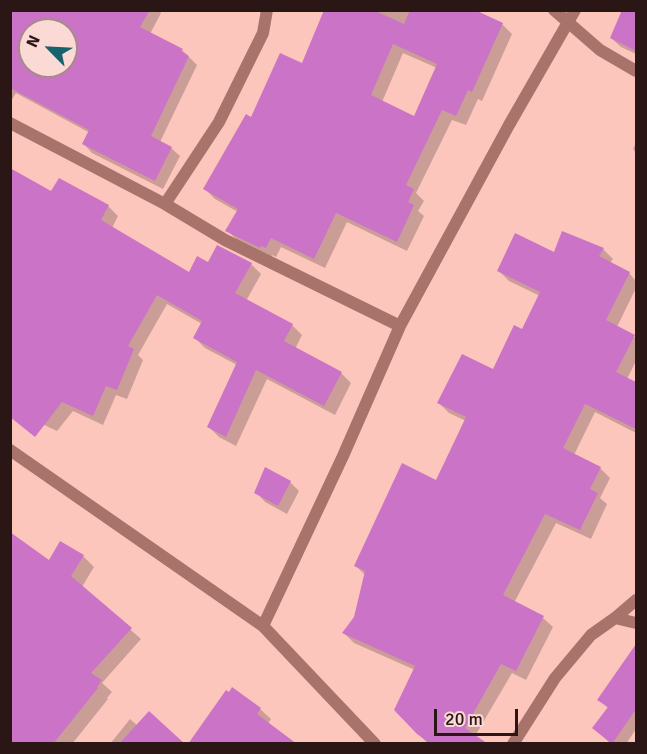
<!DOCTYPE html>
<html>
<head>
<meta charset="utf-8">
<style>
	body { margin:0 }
	#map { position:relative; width:647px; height:754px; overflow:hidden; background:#fdc6bd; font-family:Signika,sans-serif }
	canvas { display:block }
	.frame { position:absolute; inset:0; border:12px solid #2a1614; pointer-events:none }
	.north { position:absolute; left:18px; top:18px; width:60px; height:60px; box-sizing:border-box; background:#fbd9d4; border:2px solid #a78b87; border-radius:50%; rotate:294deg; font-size:16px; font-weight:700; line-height:24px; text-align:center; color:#2a1614 }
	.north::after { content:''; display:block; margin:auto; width:21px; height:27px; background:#16626d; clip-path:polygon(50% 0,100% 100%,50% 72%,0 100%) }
	.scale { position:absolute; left:434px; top:709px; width:84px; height:27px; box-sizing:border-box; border:3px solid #2a1614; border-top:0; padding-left:8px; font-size:18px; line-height:21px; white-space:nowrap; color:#2a1614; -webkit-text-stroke:4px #fbd9d4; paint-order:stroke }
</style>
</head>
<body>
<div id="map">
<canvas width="647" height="754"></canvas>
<div class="frame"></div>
<div class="north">N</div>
<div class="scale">20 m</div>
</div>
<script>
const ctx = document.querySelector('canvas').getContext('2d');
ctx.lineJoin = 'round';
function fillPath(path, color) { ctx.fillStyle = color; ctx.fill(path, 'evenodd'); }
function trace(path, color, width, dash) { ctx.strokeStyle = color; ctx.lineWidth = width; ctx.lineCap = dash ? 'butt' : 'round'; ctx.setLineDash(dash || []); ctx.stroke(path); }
const shadow = new Path2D(`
	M10 10H159L161 13 150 34 182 50 197 65 160 142 171 148 180 156 163 189 92 153 84 144 90 133 16 93 10 103ZM30 30H66V66H30Z
	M325 10H477L476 13 502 24 512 34 482 101 478 99 466 125 452 120 416 193 424 201 418 211 424 216 407 251 347 222 325 268 281 247 276 257 272 255 271 257 237 240 227 230 238 212 215 199 205 189 252 119 303 65ZM403 53 437 68 415 118 382 102Z
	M623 10H636V54L621 47 611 38Z
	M636 142V153L633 149Z
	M52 194 108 206 118 216 112 228 189 274 208 264H251L261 274 246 301 292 325 302 335 295 349 341 373 351 383 335 415 267 379 236 446 219 437 209 427 237 365 205 348 195 338 202 324 167 304 138 355 143 360 127 399 116 395 103 425 73 411 57 431 10 409Z
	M603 249 613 259 610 263 629 273 636 281V288L617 327 636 338V361L627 379 636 383V433L595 412 574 455 600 468 610 478 600 498 607 504 591 539 556 523 514 603 543 618 553 627 526 680 512 673 475 736 486 744H428L418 733 415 670 354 643 344 633 355 618 366 576 356 566 437 482 466 421 449 413 439 403 494 371 523 331 540 296 509 281 499 271 555 254Z
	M290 482 299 491 287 514 265 502 256 492Z
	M83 556 94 567 82 587 141 639 102 683 112 692 107 698 108 699 72 744H10L50 562Z
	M627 659 636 666V729L626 744H611L594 728 609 709 599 700Z
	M260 709 271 719 268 724 190 744Z
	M130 719 138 726 183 744H110Z`);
const building = new Path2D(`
	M10 10H150L140 27 183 49 181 51 189 56 151 136 172 147 155 181 82 144 89 130 10 88ZM30 30H66V66H30Z
	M324 10H373L404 24 410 10H475L503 23 472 92 468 90 456 116 442 110 406 185 414 189 408 202 414 205 397 242 336 213 314 259 271 238 266 248 261 246 260 248 225 231 238 209 203 189 246 114 251 117 280 53 302 63ZM393 44 437 64 414 116 371 95Z
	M622 10H636V51L610 38Z
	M10 168 51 191 59 178 109 205 101 220 189 272 197 256 208 262 217 245 252 263 235 293 293 324 284 341 342 372 324 406 256 370 226 437 207 427 237 362 193 338 202 321 157 295 128 346 134 349 117 390 106 386 93 416 62 402 35 437 10 417Z
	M562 231 604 248 599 256 630 272 606 320 635 335 616 372 636 382V429L585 404 563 448 601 467 590 489 598 493 580 530 545 514 503 595 544 616 516 671 501 664 465 728 488 744H431L417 734 394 710 415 666 342 633 354 617 365 571 354 566 402 463 436 480 466 417 437 403 462 354 493 369 514 325 522 329 540 292 497 271 515 233 554 252Z
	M265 467 291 481 278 506 254 493Z
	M10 532 49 560 60 541 84 555 71 576 132 628 91 673 102 680 97 687 98 688 53 744H10Z
	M636 644V709L612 744 592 728 608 707 597 700Z
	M232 687 261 708 257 714 297 744H188L226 690 229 692Z
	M149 711 185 744H119Z`);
const street = new Path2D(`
	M554 10 600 50 636 71
	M10 123 165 204 225 240 400 326
	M165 204 219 122 263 33 267 10
	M10 450 263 626 375 744
	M615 618 636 600
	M263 626 343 456 400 326 509 125 575 10
	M513 744 555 678 591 635 615 618 636 623`);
fillPath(shadow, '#0003');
fillPath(building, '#ca73c7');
trace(street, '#a8736b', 12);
</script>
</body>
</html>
